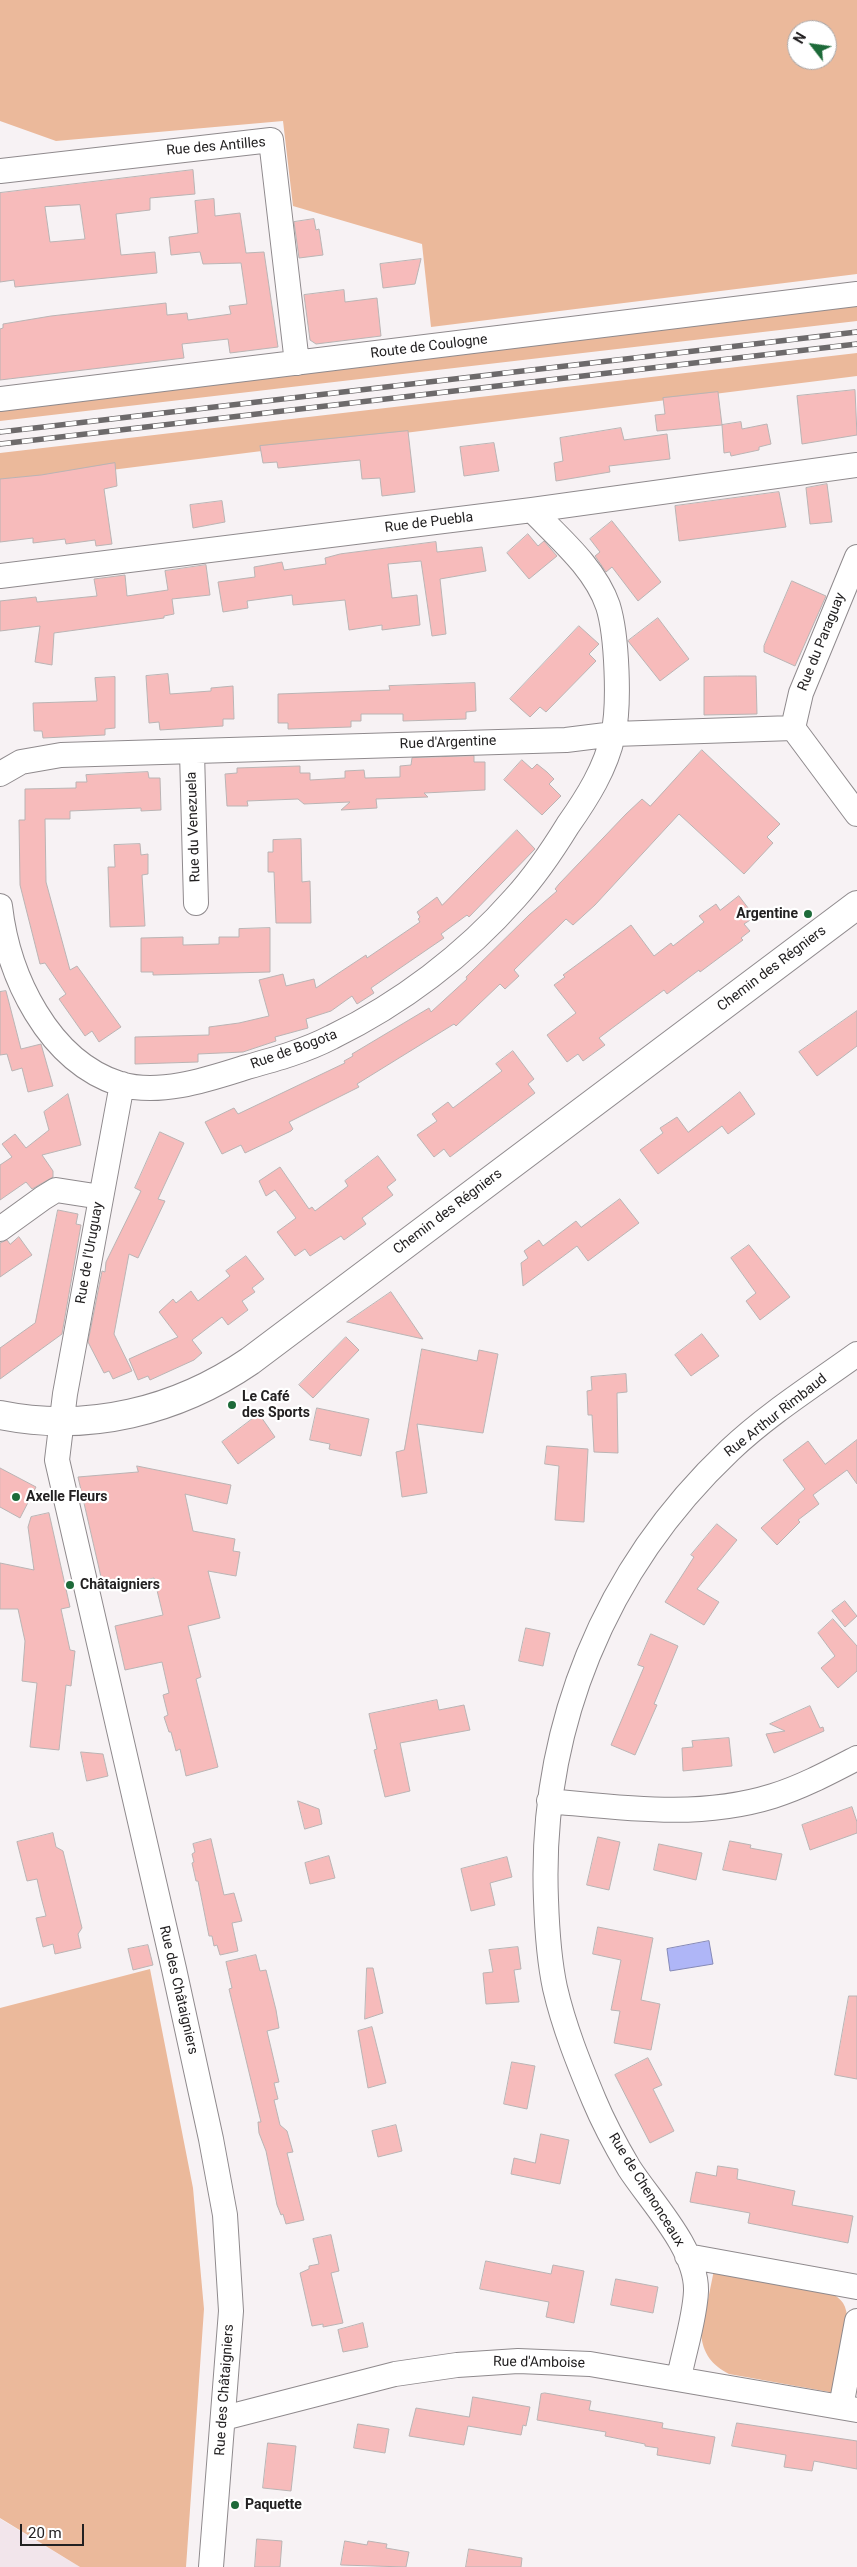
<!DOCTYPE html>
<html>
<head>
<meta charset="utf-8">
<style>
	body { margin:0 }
	#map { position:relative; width:857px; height:2567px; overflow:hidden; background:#f7f2f4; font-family:Roboto,sans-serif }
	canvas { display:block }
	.north { position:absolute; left:787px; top:20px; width:50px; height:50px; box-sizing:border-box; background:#fff; border:1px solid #a7a6a7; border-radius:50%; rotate:300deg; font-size:14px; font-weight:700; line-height:20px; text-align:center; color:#232122 }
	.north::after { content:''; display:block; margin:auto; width:18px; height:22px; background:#1d6a39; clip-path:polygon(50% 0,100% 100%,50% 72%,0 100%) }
	.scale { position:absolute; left:20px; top:2524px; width:64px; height:22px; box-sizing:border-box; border:2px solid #232122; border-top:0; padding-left:6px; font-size:15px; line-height:18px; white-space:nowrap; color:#232122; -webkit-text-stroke:4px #fff; paint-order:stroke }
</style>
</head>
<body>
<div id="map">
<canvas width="857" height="2567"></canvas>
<div class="north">N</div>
<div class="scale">20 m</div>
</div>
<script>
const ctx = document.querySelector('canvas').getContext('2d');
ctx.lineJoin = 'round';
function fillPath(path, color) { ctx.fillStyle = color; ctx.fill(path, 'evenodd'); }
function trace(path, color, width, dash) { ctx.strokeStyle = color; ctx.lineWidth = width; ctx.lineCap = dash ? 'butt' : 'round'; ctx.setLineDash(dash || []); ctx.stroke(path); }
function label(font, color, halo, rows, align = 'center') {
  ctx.font = font + ' Roboto,sans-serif'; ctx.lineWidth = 4.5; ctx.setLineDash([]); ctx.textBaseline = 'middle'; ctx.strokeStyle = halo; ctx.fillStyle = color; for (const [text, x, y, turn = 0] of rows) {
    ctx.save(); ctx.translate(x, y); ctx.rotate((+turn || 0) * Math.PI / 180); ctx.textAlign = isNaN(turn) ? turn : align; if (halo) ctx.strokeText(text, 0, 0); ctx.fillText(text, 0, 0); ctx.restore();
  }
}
const built = new Path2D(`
	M0 2518 2 2520 80 2567H0Z`);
const green = new Path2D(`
	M0 0H857V274L431 327 422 244 293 206 283 121 56 141 0 121ZM797 30H827V60H797Z
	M857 305V321L0 421V408Z
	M857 353V376L0 484V453Z
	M150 1969 193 2188 204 2309 186 2567H80L0 2518V2008Z
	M714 2270 824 2289C831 2293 838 2296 843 2303 855 2321 839 2371 835 2393L729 2374C712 2365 703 2354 701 2334Z`);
const water = new Path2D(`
	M709 1941 713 1964 670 1971 667 1949Z`);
const building = new Path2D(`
	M193 170 195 194 150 198V210L116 214 121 255 155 252 157 273 15 287 14 280 0 282V193ZM80 205 85 239 50 242 45 207Z
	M214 199 215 216 240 213 246 253 264 252 278 347 230 353 228 339 182 344 184 358 0 380V329L3 328V324L51 316 166 303 167 315 187 313 188 320 231 314 229 306 247 304 241 263 203 264 200 252 171 255 169 237 198 233 195 201Z
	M314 219 316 230 319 229 323 255 299 258 294 222Z
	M421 259 415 284 383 288 380 264Z
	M344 290 345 302 377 298 381 336 316 344 310 340 304 295Z
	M855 390 857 435 802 444 797 396Z
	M718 392 722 425 657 431 655 415 665 414 663 398Z
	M741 422 742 429 767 424 771 444 759 447V450L731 456 730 452 724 453 722 425Z
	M621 428 624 440 667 434 670 459 609 466 610 472 556 481 554 463 563 461 560 438Z
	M408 431 415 492 382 496 380 478 362 479 360 460 278 468 277 462 263 463 260 446Z
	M494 443 499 471 464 476 460 447Z
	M115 463 117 486 104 489 112 544 96 546 95 540 66 544 65 539 33 543V538L0 542V479L41 475Z
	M827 484 832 522 810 524 806 488Z
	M779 492 786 527 679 541 675 506Z
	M222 501 225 522 193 528 190 505Z
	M612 521 661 582 638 601 612 567 606 572 595 556 600 552 590 539Z
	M528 534 538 546 544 541 557 556 529 579 507 553Z
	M436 542 437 552 482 547 486 571 440 579 446 634 432 636 421 561 388 564 392 598 417 595 420 625 382 630V625L349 630 345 600 293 605 292 595 247 601 248 608 223 612 218 582 255 577 254 567 282 562 284 570 326 564 325 558 340 554Z
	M206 565 210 595 172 599 174 614 164 616V618L54 633 52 665 35 662 40 626 0 631V601L36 597 37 602 97 596 94 579 125 575 127 596 168 590 165 571Z
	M792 581 826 596 795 666 764 652V646Z
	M658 618 689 659 660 681 628 641Z
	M579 626 599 644 589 654 596 661 546 712 540 707 530 717 510 699Z
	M168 674 170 694 211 691V688L233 686 234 719H223V726L160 730 159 722 149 723 146 676Z
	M738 676H756L757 714 704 715V677Z
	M115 677V728L105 729V735L43 738 42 731H34L33 703 97 701 95 678Z
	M475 683 476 711 466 712V719L403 721V714H361V721H351V727L288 729V723H278V694L390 690 389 686Z
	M702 750 780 824 767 837 773 843 744 874 679 814 595 905 573 925 566 919 514 970 519 976 505 989 500 984 456 1026 454 1024 357 1084 359 1087 289 1122 293 1129 291 1131 245 1153 241 1145 222 1154 205 1122 234 1108 238 1114 345 1063 344 1061 353 1056 352 1054 429 1008 431 1012 467 979 466 977 529 915 557 891 555 889 559 884 626 814 642 799 650 806Z
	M474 756V762H485V790L424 793 428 797 376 799 377 808 341 810 350 802 304 804 298 799 247 801 248 806H227L225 774 237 773V768L300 766V773H310V780L345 778V771L364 770 365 778 400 777V766L411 765 412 758Z
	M522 760 532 769 537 764 547 772 554 779 549 784 561 796 542 815 504 780Z
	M148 772 149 778H160L161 810 141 811V808L70 811V819H45L46 882 70 970 77 966 121 1027 99 1042 92 1031 85 1036 59 999 66 994 45 963 40 964 20 885 19 820H25V789L76 788V782H87L86 775Z
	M517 830 535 849 469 917 467 915 441 934 444 938 371 988 374 993 357 1004 352 996 331 1011 306 1019 308 1028 275 1037 276 1041 243 1052 198 1054V1062L135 1064V1037L209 1035V1027L239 1023 269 1016 259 980 283 974 286 986 314 979 316 988 366 955 367 958 420 922 418 919 420 917 417 912 437 897 442 905Z
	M301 839 302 882 310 881 311 923H276L274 872H268V852H273V840Z
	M140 844 141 855 148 854V874L142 875 145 926 110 927 108 867H115L114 845Z
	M739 896 755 917 744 924 750 931 741 938 743 940 700 972 699 970 667 994 664 990 615 1026 599 1038 605 1045 583 1061 578 1054 567 1062 547 1035 576 1013 554 985 565 977 563 975 631 925 654 956 671 943 673 946 704 922 699 916 716 904 720 910Z
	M270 928V972L153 975V972H141V938L183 937V945L219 944V937H239V929Z
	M6 991 21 1049 41 1044 53 1086 28 1092 22 1068 12 1071 7 1054 0 1055V992Z
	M857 1011V1046L817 1076 799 1052Z
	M513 1051 534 1079 528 1084 535 1093 450 1157 444 1149 434 1157 417 1135 437 1121 432 1114 448 1102 453 1108 502 1071 496 1064Z
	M740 1092 755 1114 728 1134 722 1126 658 1174 640 1150 663 1133 660 1128 677 1117 688 1132Z
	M68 1094 81 1145 42 1155 53 1171V1177L32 1189 26 1182 0 1200V1165L12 1157 2 1144 15 1134 26 1148 49 1130 44 1112Z
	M160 1132 184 1143 158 1199 165 1201 138 1258 129 1254 114 1334 132 1371 113 1379 109 1371 104 1373 88 1342 102 1271 105 1272 106 1262 141 1191 135 1188Z
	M378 1156 396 1180 387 1187 393 1195 362 1218 366 1224 344 1240 341 1236 310 1256 305 1249 295 1256 277 1232 296 1218 275 1190 266 1196 259 1181 280 1167 309 1209 312 1207 315 1211 348 1186 345 1181Z
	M620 1199 639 1223 588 1261 577 1246 523 1286 521 1263 528 1258 524 1251 539 1240 543 1246 576 1221 581 1227Z
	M58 1210 78 1214 76 1224 81 1225 62 1334 0 1379V1348L35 1323Z
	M19 1237 32 1255 0 1277V1243L7 1240 10 1244Z
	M749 1245 790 1297 760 1320 746 1301 756 1293 731 1258Z
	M246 1256 264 1279 252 1288 255 1292 242 1301 248 1310 228 1325 222 1317 192 1340 202 1353 194 1360 150 1380 148 1376 138 1380 129 1359 178 1337 159 1312 173 1299 176 1303 191 1291 198 1301 230 1276 226 1271Z
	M391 1292 423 1339 347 1322Z
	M702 1334 719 1356 691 1376 675 1355Z
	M346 1337 359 1350 313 1398 299 1385Z
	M422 1349 477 1361 479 1350 498 1354 483 1433 417 1424 427 1493 402 1497 396 1452 404 1450Z
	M626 1374 627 1392 617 1393 618 1453 594 1452 592 1415H588L587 1391 592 1390 591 1377Z
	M317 1408 369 1419 361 1456 329 1449 330 1444 310 1440Z
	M259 1414 275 1437 238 1464 222 1442Z
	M857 1440V1484L847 1470 813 1495 819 1504 798 1520 800 1522 777 1545 761 1528 805 1489 783 1460 808 1441 825 1464Z
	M547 1446 588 1449 584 1522 555 1520 559 1466 545 1464Z
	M137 1466 231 1485 227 1504 185 1494 193 1531 235 1539 233 1551 240 1552 236 1576 208 1571 220 1618 188 1626 201 1677 196 1679 218 1767 186 1776 180 1749 176 1751 171 1732H169L164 1717 168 1715 163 1695 169 1693 162 1662 125 1670 115 1626 163 1615 154 1578 104 1590 78 1477 138 1472Z
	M0 1468 36 1487 20 1518 0 1507Z
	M49 1513 70 1607 61 1609 70 1650 75 1651 71 1686 66 1685 59 1750 30 1747 37 1683 22 1681 25 1641 18 1609H0V1563L34 1570 28 1527 31 1517Z
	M717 1524 737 1540 697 1589 719 1602 704 1625 665 1602 694 1557 691 1555Z
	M845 1601 857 1616 845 1627 832 1611Z
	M833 1619 857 1646V1671L838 1688 821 1668 835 1656 818 1633Z
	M526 1628 550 1633 543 1666 519 1661Z
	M651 1634 678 1646 654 1704 657 1705 635 1755 611 1745 644 1667 638 1665Z
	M437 1700 439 1710 464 1705 470 1730 400 1743 410 1791 385 1797 374 1750 377 1749 369 1714Z
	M810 1706 820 1728 823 1727 824 1731 774 1753 766 1734 785 1731 770 1724Z
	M729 1738 732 1766 683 1771 682 1748 693 1747 692 1741Z
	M81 1752 103 1754 108 1776 87 1781Z
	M298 1801 319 1809 322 1824 305 1829Z
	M852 1807 857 1822V1833L810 1850 802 1825Z
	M53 1833 56 1847 63 1851 82 1928 78 1934 81 1948 55 1954 53 1944 43 1947 36 1918 46 1916 41 1897 37 1879 27 1881 17 1842Z
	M598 1837 620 1842 609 1890 587 1885Z
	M211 1839 224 1895 234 1893 242 1921 232 1923 238 1951 220 1955 217 1945 214 1946 212 1936H209L198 1881H196L192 1863 194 1862 192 1854 195 1852 193 1844Z
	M730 1841 751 1845 750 1848 782 1854 776 1880 723 1870Z
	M659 1844 702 1853 696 1880 654 1870Z
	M329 1856 335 1878 310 1884 305 1863Z
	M507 1857 512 1877 490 1883 495 1905 471 1911 461 1869Z
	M598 1927 653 1938 641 2000 660 2004 651 2050 614 2043 620 2011 611 2010 621 1960 593 1954Z
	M148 1945 153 1965 133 1970 128 1949Z
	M518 1947 521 1969 514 1970 519 2002 486 2004 483 1973 493 1972 489 1950Z
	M256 1955 260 1971 266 1970 276 2010 279 2028 267 2031 279 2082 274 2083 278 2099 274 2100 280 2125 287 2131 293 2152 287 2153 304 2220 286 2224 283 2214 281 2215 277 2205 266 2151 259 2133 258 2122H261L229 1989 232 1988 226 1962Z
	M367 1968H373L383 2013 365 2019Z
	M849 1996H857V2079L835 2075Z
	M372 2027 386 2083 368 2088 358 2031Z
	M648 2058 662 2085 653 2089 674 2131 650 2143 615 2075Z
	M512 2062 535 2066 527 2109 504 2104Z
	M396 2125 402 2151 378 2157 372 2131Z
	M541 2134 569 2140 560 2184 511 2174 514 2158 535 2163Z
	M718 2166 738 2169 737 2179 795 2191 792 2205 853 2216 848 2243 748 2223 750 2213 690 2202 696 2172 716 2176Z
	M331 2235 339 2271 331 2273 343 2323 323 2327V2324L312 2326 300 2273 309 2269V2266L319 2264 313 2239Z
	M486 2261 551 2274 553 2265 584 2271 574 2323 546 2317 549 2302 480 2289Z
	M616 2279 658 2287 653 2313 611 2305Z
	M363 2323 368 2347 343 2352 338 2330Z
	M545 2393 591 2401 589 2410 663 2423 662 2428 715 2437 710 2464 657 2455 658 2448 645 2446V2444L605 2436 606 2432 537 2420 541 2394Z
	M473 2397 530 2407 526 2426 523 2425 521 2435 468 2426 464 2445 409 2436 416 2408 469 2417Z
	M737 2423 857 2441V2469L814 2461 812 2471 784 2467 786 2455 732 2446Z
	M358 2424 389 2429 385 2453 354 2448Z
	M268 2443 296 2446 291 2491 263 2488Z
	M257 2539 282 2541 280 2567H255Z
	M345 2541 367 2545 368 2541 387 2544 386 2548 409 2552 406 2567 341 2565Z
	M469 2549 522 2558 521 2567H466Z`);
const minor = new Path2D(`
	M0 171 271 140 297 363
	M0 399 857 294
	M0 576 532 510 857 465
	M793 728 801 693 857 557
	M793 728 857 814
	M192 752 196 903
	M0 774 21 762 61 755 566 740 614 734 793 728
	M0 906C8 976 48 1061 120 1084 160 1096 209 1079 247 1067 276 1059 305 1051 332 1037 400 1004 465 955 515 898 535 876 552 851 568 825 587 798 606 768 613 735 620 706 617 635 608 606 595 568 559 538 532 510
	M122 1084 65 1394 57 1460 174 1969 211 2139 225 2215 231 2311 211 2567
	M0 1229 43 1198 56 1190 101 1197
	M549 1801C625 1808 699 1819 773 1796 802 1787 830 1772 857 1758
	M687 2256 857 2287
	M679 2378C684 2351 695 2318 696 2291 697 2249 651 2202 629 2168 616 2146 604 2124 594 2100 579 2064 564 2027 555 1988 549 1960 547 1930 546 1900 539 1729 604 1569 730 1450 768 1414 814 1385 857 1354
	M841 2407 857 2321
	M224 2418 395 2374 457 2365 518 2361 590 2364 857 2410`);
const major = new Path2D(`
	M0 1415C88 1433 177 1411 250 1361L857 905`);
const rail = new Path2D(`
	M0 432 857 332
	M0 444 857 344`);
const markers = [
	[808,914,5,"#1d6a39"],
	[232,1405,5,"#1d6a39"],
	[16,1497,5,"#1d6a39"],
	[70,1585,5,"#1d6a39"],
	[235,2505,5,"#1d6a39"]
];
const streetNames = [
	["Rue des Antilles",216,147,-5],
	["Route de Coulogne",429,347,-7],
	["Rue de Puebla",429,523,-7],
	["Rue du Paraguay",822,642,-68],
	["Rue d'Argentine",448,743,-2],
	["Rue du Venezuela",194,827,-92],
	["Chemin des Régniers",772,969,-37],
	["Rue de Bogota",294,1050,-20],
	["Chemin des Régniers",448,1212,-37],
	["Rue de l'Uruguay",90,1253,-80],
	["Rue Arthur Rimbaud",776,1416,-38],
	["Rue des Châtaigniers",178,1990,77],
	["Rue de Chenonceaux",646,2190,58],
	["Rue d'Amboise",539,2363,1],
	["Rue des Châtaigniers",225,2390,-86]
];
const poiNames = [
	["Argentine",798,914,"right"],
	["Le Café",242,1397],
	["des Sports",242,1413],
	["Axelle Fleurs",26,1497],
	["Châtaigniers",80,1585],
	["Paquette",245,2505]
];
fillPath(built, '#f2e5eb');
fillPath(green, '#ebb99b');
fillPath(water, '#afb6f7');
trace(water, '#8589b7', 1);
fillPath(building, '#f7bbbb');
trace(building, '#bab4b4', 1);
trace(minor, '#8f8a8d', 26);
trace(major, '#8f8a8d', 30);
trace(minor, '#fff', 24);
trace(major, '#fff', 28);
trace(rail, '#6d6a6b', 5.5);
trace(rail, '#fff', 4, [11]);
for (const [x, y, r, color] of markers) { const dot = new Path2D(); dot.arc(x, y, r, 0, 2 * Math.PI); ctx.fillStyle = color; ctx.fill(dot); trace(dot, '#fff', 2); }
label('14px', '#232122', '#fff', streetNames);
label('bold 14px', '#232122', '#fff', poiNames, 'left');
</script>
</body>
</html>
